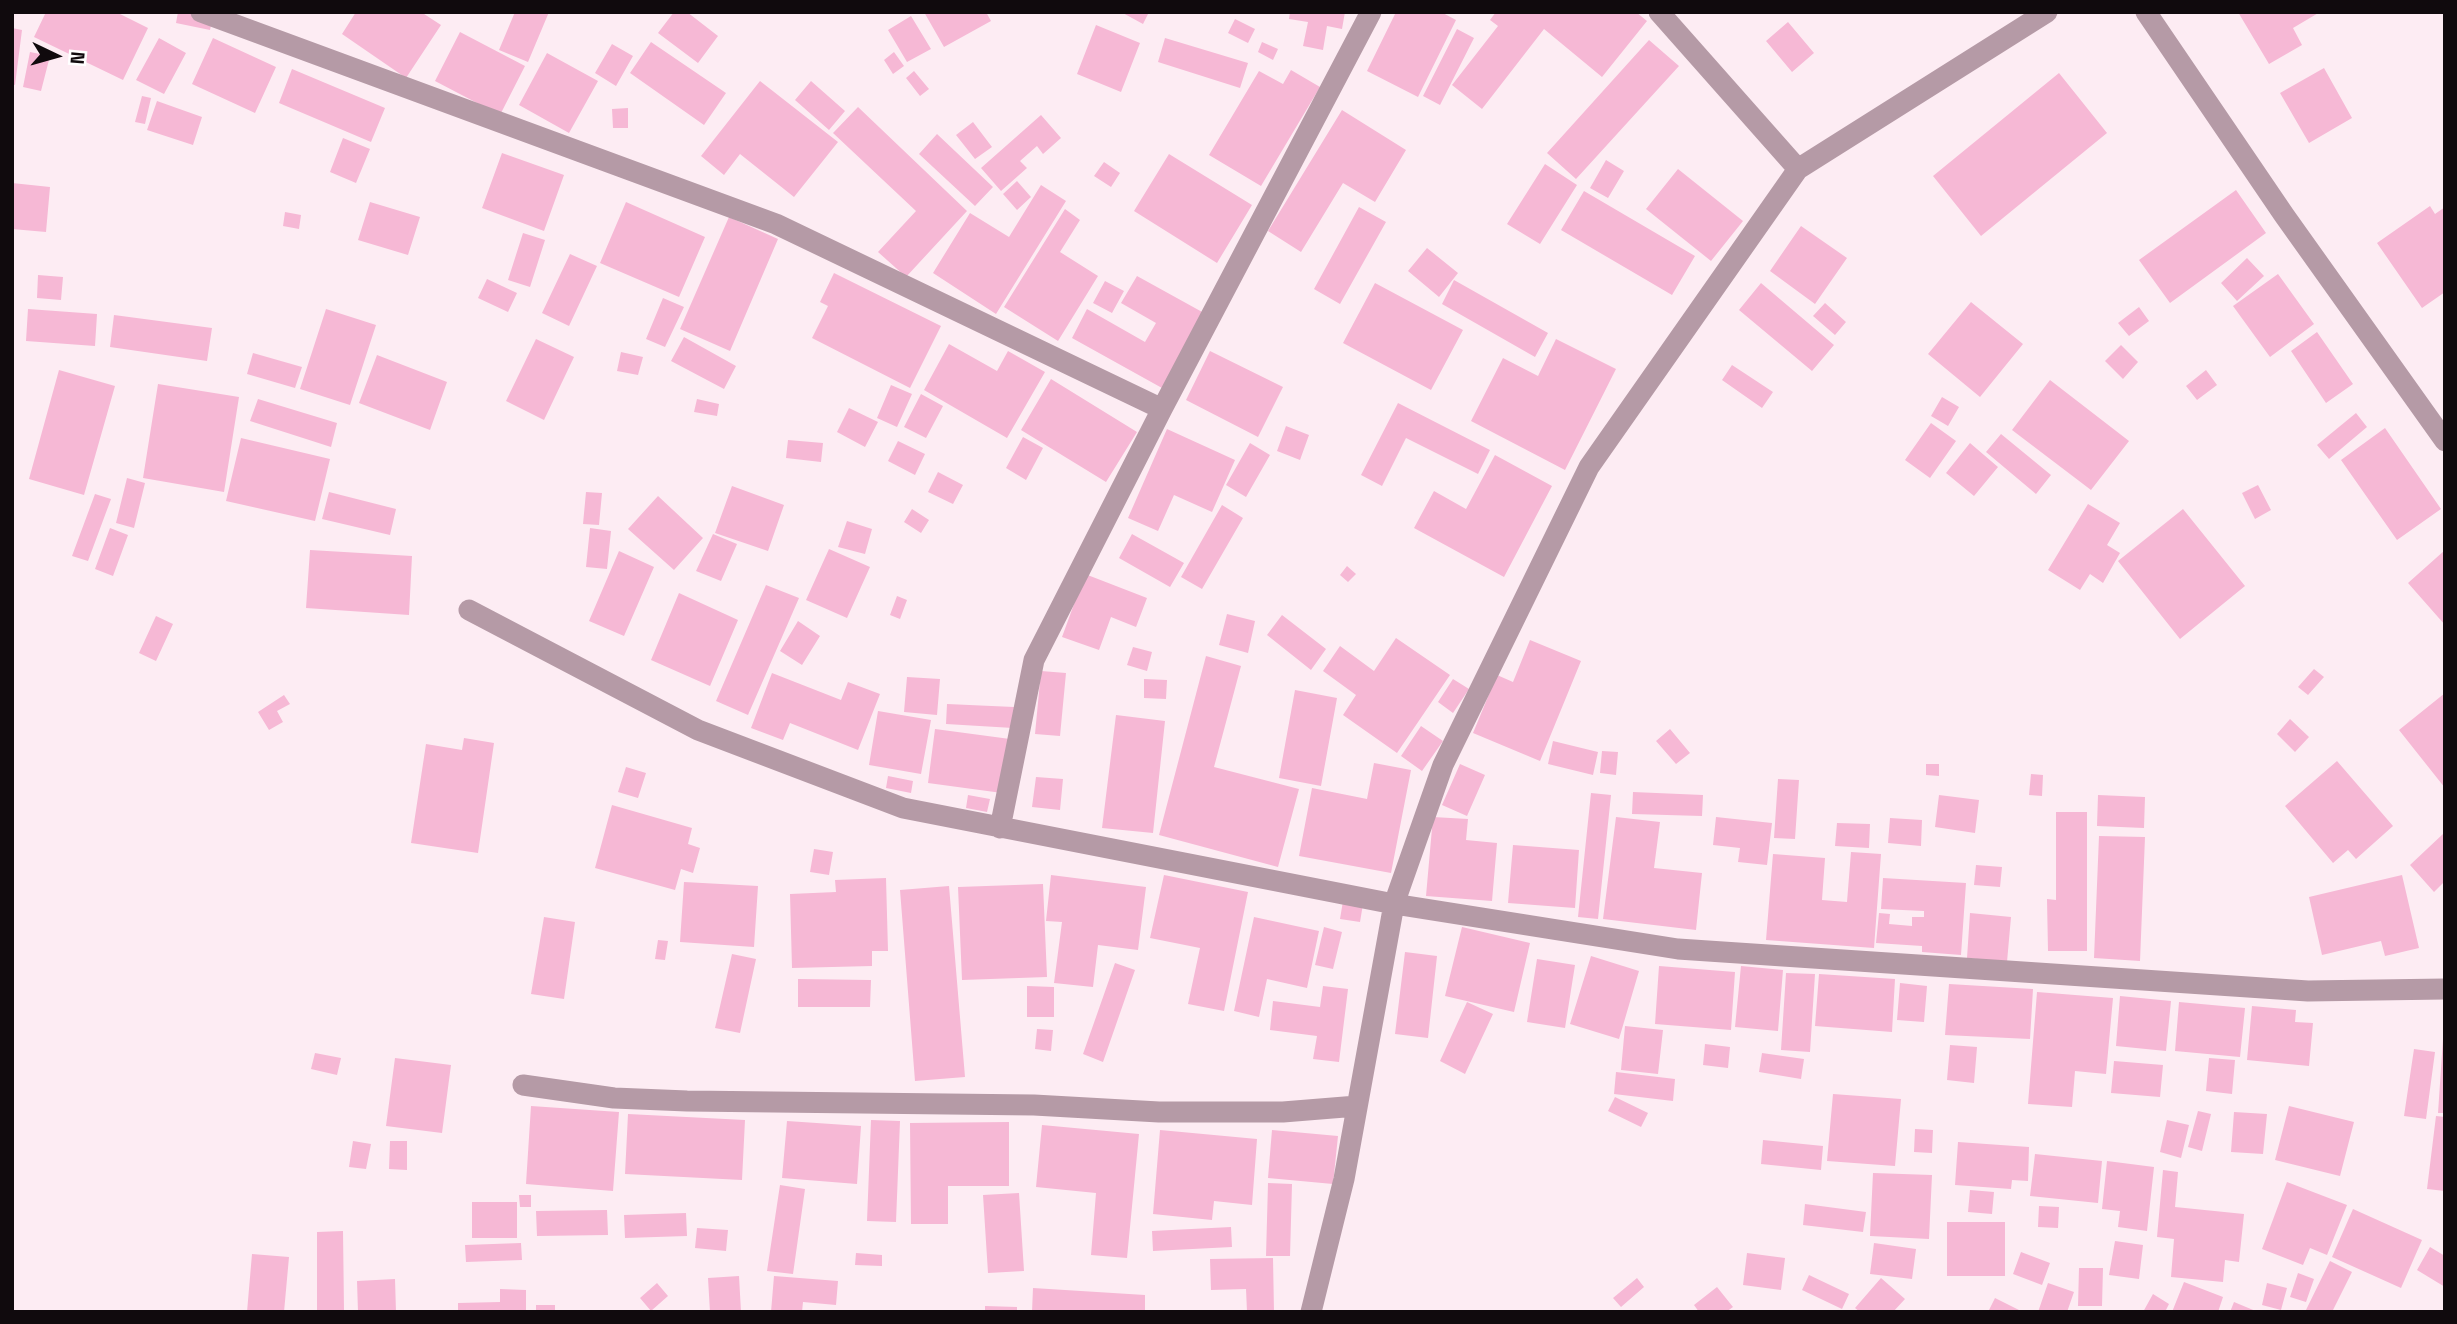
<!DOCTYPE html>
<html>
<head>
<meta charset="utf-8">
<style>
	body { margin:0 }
	#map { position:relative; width:2457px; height:1324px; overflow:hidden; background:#fdecf3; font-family:"Space Grotesk",sans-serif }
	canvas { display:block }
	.frame { position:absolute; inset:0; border:14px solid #100a0d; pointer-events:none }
	.north { position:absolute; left:21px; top:21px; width:70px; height:70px; -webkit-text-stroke:5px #fff; paint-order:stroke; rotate:95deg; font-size:19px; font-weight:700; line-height:28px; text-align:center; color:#100a0d }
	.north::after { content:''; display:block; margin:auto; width:24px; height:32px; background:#100a0d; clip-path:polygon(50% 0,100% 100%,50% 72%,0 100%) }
</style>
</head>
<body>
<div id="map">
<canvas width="2457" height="1324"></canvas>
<div class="frame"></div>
<div class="north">N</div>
</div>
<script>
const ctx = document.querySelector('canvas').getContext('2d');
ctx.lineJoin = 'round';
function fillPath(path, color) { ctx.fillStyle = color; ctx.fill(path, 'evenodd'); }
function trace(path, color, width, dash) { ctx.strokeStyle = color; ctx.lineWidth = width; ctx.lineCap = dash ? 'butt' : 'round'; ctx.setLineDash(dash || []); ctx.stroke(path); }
const building = new Path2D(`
	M46 12H116L148 28 123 80 34 37Z
	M178 12H214L210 30 176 23Z
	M356 12H421L441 25 406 78 342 34Z
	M515 12H549L528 62 499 50Z
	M674 12H687L718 36 698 63 658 33Z
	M924 12H986L991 21 944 47Z
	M1121 12H1149L1143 24Z
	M1290 12H1345L1342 29 1327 26 1323 50 1303 46 1308 22 1289 19Z
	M1396 12H1441L1456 20 1418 97 1367 71Z
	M1496 12H1636L1647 21 1602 77 1544 29 1482 109 1452 85 1498 26 1490 20Z
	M2238 12 2284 13 2320 12 2293 28 2302 45 2269 64Z
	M911 16 931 49 907 62 888 30Z
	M1235 19 1255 29 1248 43 1228 33Z
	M1788 22 1814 53 1792 72 1766 41Z
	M1096 25 1140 43 1121 92 1077 74Z
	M12 28 22 30 15 85 12 84Z
	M1457 29 1474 38 1440 105 1423 96Z
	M460 32 525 66 500 115 435 81Z
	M159 38 186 53 164 94 136 80Z
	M213 38 276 67 255 113 192 84Z
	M1165 38 1248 63 1240 88 1158 62Z
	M1649 40 1679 66 1576 179 1547 153Z
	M651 42 726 93 704 125 630 73Z
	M1262 42 1278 49 1273 60 1258 52Z
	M612 44 633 56 616 86 595 73Z
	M30 52 50 56 41 91 23 87Z
	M894 52 904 66 893 74 884 60Z
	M547 53 598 81 569 133 519 105Z
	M2324 68 2352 118 2309 143 2280 93Z
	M292 69 385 108 371 142 279 103Z
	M1291 70 1320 87 1261 186 1209 155 1259 71 1283 84Z
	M914 71 929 89 920 96 906 78Z
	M2059 73 2107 133 1981 236 1933 176Z
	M760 81 838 142 794 197 740 154 724 175 701 156Z
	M811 81 845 111 829 130 795 100Z
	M142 96 151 98 145 124 135 122Z
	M157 101 202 117 193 145 147 130Z
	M858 107 967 211 906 277 878 252 916 211 833 133Z
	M628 108V128H613L612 109Z
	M1342 110 1406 150 1375 202 1343 183 1301 252 1268 231Z
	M1041 115 1061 138 1043 154 1037 146 1020 161 1027 168 1001 191 981 168Z
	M973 122 992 147 975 159 956 135Z
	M937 134 993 187 975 206 919 154Z
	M343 138 370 149 356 183 330 172Z
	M502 153 564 175 544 231 482 208Z
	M1169 154 1252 205 1217 263 1134 211Z
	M1606 160 1624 171 1608 198 1590 188Z
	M1104 162 1120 173 1111 187 1094 176Z
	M1545 164 1577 185 1540 244 1507 224Z
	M1678 169 1743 221 1711 261 1646 209Z
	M1017 181 1031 197 1017 210 1003 194Z
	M12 183 50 187 46 232 12 229Z
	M1041 185 1066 201 996 314 933 273 970 213 1009 237Z
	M2236 190 2266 233 2170 303 2139 260Z
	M1584 191 1695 256 1672 295 1561 230Z
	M370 202 420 217 408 255 358 240Z
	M626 202 705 237 679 297 600 263Z
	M2430 206 2435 214 2445 207V292L2422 308 2377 243Z
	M1359 207 1386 222 1340 304 1314 289Z
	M1065 209 1080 220 1060 252 1098 276 1058 341 1004 307Z
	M285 212 301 215 299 229 283 226Z
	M729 217 778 239 730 351 680 329Z
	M1801 226 1847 258 1815 304 1770 271Z
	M523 233 545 240 530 287 508 280Z
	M1427 248 1458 273 1439 297 1408 271Z
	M570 254 597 266 569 326 542 313Z
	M2247 258 2264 276 2237 301 2221 283Z
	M834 273 941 326 910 388 812 338 828 306 820 302Z
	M2278 274 2314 324 2270 357 2233 306Z
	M38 275 63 277 61 300 37 298Z
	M1137 276 1204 313 1162 388 1072 338 1087 309 1145 342 1156 323 1121 303Z
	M487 279 517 293 508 312 478 298Z
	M1454 280 1548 333 1535 357 1442 304Z
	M1105 281 1124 291 1112 313 1093 303Z
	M1375 283 1463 330 1431 390 1343 343Z
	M1761 283 1834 345 1812 371 1739 310Z
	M663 298 684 307 665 347 646 339Z
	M1971 302 2023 344 1980 397 1928 354Z
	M1825 303 1846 322 1835 335 1813 316Z
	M2139 307 2149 321 2129 336 2118 323Z
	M28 309 97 314 95 346 26 341Z
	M326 309 376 325 350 405 300 389Z
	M114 315 212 328 207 361 110 347Z
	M2317 332 2353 384 2326 403 2291 351Z
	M684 337 736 366 724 389 671 361Z
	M536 339 574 357 544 420 506 401Z
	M1556 339 1616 369 1565 470 1471 421 1503 358 1538 376Z
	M949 344 997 371 1008 351 1045 372 1007 438 924 390Z
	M2121 345 2138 362 2123 379 2105 361Z
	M1210 351 1283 387 1258 437 1186 400Z
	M621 352 643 357 638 375 617 371Z
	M253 353 302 367 295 388 247 374Z
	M377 355 447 382 430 430 359 403Z
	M1732 365 1773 392 1762 408 1722 380Z
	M59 370 115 386 84 495 29 479Z
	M2206 370 2217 385 2197 400 2186 386Z
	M1051 379 1137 432 1106 482 1021 430Z
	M2050 380 2129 441 2091 490 2012 430Z
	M158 384 239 397 224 492 143 478Z
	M891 385 912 394 897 427 877 418Z
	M921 394 943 406 926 438 904 427Z
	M1942 397 1959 407 1948 426 1931 416Z
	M258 399 337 423 331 447 250 421Z
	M697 399 719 404 717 416 694 412Z
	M1398 403 1490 450 1478 474 1406 438 1382 486 1361 475Z
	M849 408 878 422 865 447 837 432Z
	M2356 413 2367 427 2329 459 2317 445Z
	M1931 423 1956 441 1930 478 1905 460Z
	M1286 426 1309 435 1300 460 1277 451Z
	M2385 428 2441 509 2397 540 2341 460Z
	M1167 429 1235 460 1212 512 1174 495 1158 531 1128 518Z
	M2001 434 2051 475 2036 494 1986 452Z
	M1023 437 1043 448 1026 480 1006 468Z
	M241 438 330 459 315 521 226 501Z
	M788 440 823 443 821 462 786 458Z
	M898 441 925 454 915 475 888 461Z
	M1250 443 1270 455 1246 497 1226 485Z
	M1970 443 1998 467 1974 496 1946 473Z
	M1495 455 1552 486 1504 577 1414 528 1434 491 1466 509Z
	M938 472 963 485 953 504 928 492Z
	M127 478 145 483 134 528 116 523Z
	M2258 485 2271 510 2255 519 2242 493Z
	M732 486 784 505 768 551 715 533Z
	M329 492 396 509 390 535 322 519Z
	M586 492 602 493 599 525 583 524Z
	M95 494 111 499 88 561 72 556Z
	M658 496 703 538 674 570 628 529Z
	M2088 504 2120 523 2107 545 2120 553 2103 583 2090 574 2080 590 2048 570Z
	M1222 505 1243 518 1202 589 1181 577Z
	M912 509 929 520 921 533 904 522Z
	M2183 509 2245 586 2180 639 2118 561Z
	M847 521 872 529 865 554 838 547Z
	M110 528 128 535 113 576 95 569Z
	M590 528 611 531 607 569 586 567Z
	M713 534 737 544 721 581 696 571Z
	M1132 534 1184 563 1170 587 1119 558Z
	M829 549 870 567 847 618 806 600Z
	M310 550 412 556 409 615 306 608Z
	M2445 550V625L2408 583Z
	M619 551 654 567 624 636 589 621Z
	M1347 566 1356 574 1348 582 1340 575Z
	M1085 574 1147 598 1136 627 1111 617 1099 650 1062 637Z
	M766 585 799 598 748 715 716 701Z
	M679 593 738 620 710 686 651 660Z
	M897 596 907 600 900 619 890 615Z
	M1227 614 1255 621 1248 653 1219 645Z
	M1282 615 1326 649 1311 670 1267 635Z
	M156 616 173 624 156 661 139 653Z
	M798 621 820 636 802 665 780 651Z
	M1396 638 1450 675 1397 753 1343 715 1356 695 1323 671 1340 646 1374 671Z
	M1530 640 1581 661 1540 761 1473 733 1497 675 1513 682Z
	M1133 647 1152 652 1147 671 1127 665Z
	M1206 656 1241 666 1214 767 1299 789 1278 867 1159 835Z
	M2314 669 2324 677 2308 695 2298 687Z
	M1041 671 1066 673 1060 736 1035 734Z
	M772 673 841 700 848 682 880 694 858 750 790 723 783 740 751 728Z
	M907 677 940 679 937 715 904 712Z
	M1144 679 1167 680 1166 699 1144 698Z
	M1453 679 1469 689 1453 713 1438 702Z
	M1295 690 1337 698 1321 786 1279 778Z
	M2445 693V788L2399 730Z
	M284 695 290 704 277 711 283 722 269 730 258 712Z
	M947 704 1014 707 1013 728 946 724Z
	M878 711 931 720 921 774 869 765Z
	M1116 715 1165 721 1153 833 1102 828Z
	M2290 719 2309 737 2295 752 2277 734Z
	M1421 726 1443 741 1422 771 1401 756Z
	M935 729 1010 739 1002 793 928 783Z
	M1670 729 1690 753 1676 764 1656 741Z
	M464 738 494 743 478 853 411 843 426 744 462 750Z
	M1553 741 1598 752 1593 775 1548 764Z
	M1602 751 1618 752 1616 775 1600 773Z
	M2337 761 2393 826 2356 859 2348 850 2333 863 2285 806Z
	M1374 763 1411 770 1391 873 1299 856 1312 788 1367 799Z
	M1460 764 1485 775 1467 816 1442 805Z
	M1926 764H1939V776L1926 775Z
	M626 767 646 773 638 798 618 792Z
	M2031 774 2043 775 2042 796 2029 795Z
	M888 776 913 781 911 793 886 788Z
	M1036 777 1063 779 1060 810 1032 807Z
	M1778 779 1799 780 1795 839 1774 838Z
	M1633 792 1703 795 1702 816 1632 814Z
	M1591 793 1611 795 1598 919 1578 917Z
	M968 795 990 799 987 812 966 808Z
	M1939 795 1979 800 1975 833 1935 827Z
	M2098 795 2145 797 2144 828 2097 826Z
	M612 805 692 828 688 844 700 848 693 873 681 869 675 890 595 868Z
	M2056 812H2087V951H2048L2047 899 2056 900Z
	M1433 817 1468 819 1466 840 1497 843 1492 901 1426 896Z
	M1616 817 1660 822 1654 868 1702 873 1696 930 1603 919Z
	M1716 817 1772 823 1767 865 1738 862 1740 848 1713 845Z
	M1890 818 1922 820 1921 846 1888 843Z
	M1837 823 1870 824 1869 848 1835 846Z
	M2444 833 2445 881 2434 892 2410 865Z
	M2099 836 2145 837 2140 961 2094 958Z
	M1513 845 1579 850 1575 908 1508 903Z
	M814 849 833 852 829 875 810 872Z
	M1851 852 1881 854 1874 948 1766 940 1773 854 1825 858 1822 900 1847 902Z
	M1976 865 2002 867 2000 887 1974 885Z
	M1051 875 1146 887 1138 950 1098 945 1093 987 1054 983 1062 922 1046 921Z
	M1164 875 1248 892 1224 1011 1188 1004 1200 948 1150 938Z
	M2402 875 2419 948 2385 956 2381 941 2322 955 2309 897Z
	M886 878 888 951H872V966L792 968 790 894 836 892 835 880Z
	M1883 878 1966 883 1961 955 1922 952V946L1876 943 1879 913 1890 914 1889 924 1912 926V917H1924V911L1881 909Z
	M684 882 758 886 754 947 680 942Z
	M1043 884 1047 977 962 980 958 887Z
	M949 886 965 1077 915 1081 900 890Z
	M1343 901 1363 904 1360 922 1340 919Z
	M1970 913 2011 917 2007 962 1967 958Z
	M544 917 575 922 564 999 531 994Z
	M1254 917 1319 931 1307 988 1267 979 1259 1017 1234 1011Z
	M1324 927 1342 932 1333 969 1315 965Z
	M1462 927 1530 943 1514 1012 1445 996Z
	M658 940 668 941 665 960 655 959Z
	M1405 952 1437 956 1428 1038 1395 1034Z
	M732 954 756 959 740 1033 715 1028Z
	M1591 956 1639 971 1619 1039 1570 1024Z
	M1537 959 1575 965 1565 1028 1527 1022Z
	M1115 963 1135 970 1103 1062 1083 1054Z
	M1659 966 1735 972 1731 1030 1655 1024Z
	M1741 966 1783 970 1778 1031 1735 1027Z
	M1786 973 1815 974 1810 1052 1781 1050Z
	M1819 974 1895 979 1892 1032 1815 1026Z
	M798 979 871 980 870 1007H798Z
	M1900 983 1927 986 1924 1022 1897 1020Z
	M1949 984 2033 989 2030 1039 1945 1035Z
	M1027 986 1054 987V1017H1027Z
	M1323 986 1348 989 1339 1062 1313 1059 1317 1036 1270 1030 1273 1001 1320 1007Z
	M2037 992 2113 998 2106 1074 2075 1071 2072 1107 2028 1104Z
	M2120 996 2171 1001 2166 1051 2116 1046Z
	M1467 1002 1493 1014 1465 1074 1440 1061Z
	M2179 1002 2245 1008 2240 1057 2175 1051Z
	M2252 1006 2296 1010 2295 1022 2313 1023 2309 1066 2247 1060Z
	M1625 1026 1663 1030 1658 1074 1621 1070Z
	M1037 1029 1053 1030 1051 1051 1035 1049Z
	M2443 1039H2445V1113H2438Z
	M1705 1044 1730 1047 1728 1068 1703 1065Z
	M1950 1045 1977 1047 1974 1083 1947 1080Z
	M2414 1049 2435 1052 2426 1119 2404 1116Z
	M315 1053 341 1058 337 1075 311 1069Z
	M1762 1053 1804 1059 1801 1079 1759 1072Z
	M395 1058 451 1065 442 1133 386 1126Z
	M2209 1058 2235 1060 2232 1094 2206 1091Z
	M2114 1061 2163 1065 2160 1097 2111 1093Z
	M1616 1072 1675 1079 1673 1101 1614 1094Z
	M1833 1094 1901 1099 1895 1166 1827 1161Z
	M1615 1097 1648 1113 1641 1127 1608 1111Z
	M531 1106 619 1112 613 1191 526 1184Z
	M2289 1106 2354 1122 2340 1176 2275 1160Z
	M2198 1111 2211 1114 2202 1151 2188 1147Z
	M2234 1112 2267 1114 2263 1154 2231 1152Z
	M628 1114 745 1120 742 1180 625 1174Z
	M2436 1116 2445 1117V1191L2427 1189Z
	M871 1120 900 1121 896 1222 867 1221Z
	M2167 1120 2189 1125 2181 1158 2160 1152Z
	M787 1121 861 1126 857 1184 782 1178Z
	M1009 1122V1186H948V1224H911L910 1123Z
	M1042 1125 1139 1134 1127 1258 1091 1255 1096 1193 1036 1187Z
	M1915 1129 1933 1130 1932 1153 1914 1152Z
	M1160 1130 1257 1139 1252 1205 1214 1201 1212 1220 1153 1214Z
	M1272 1130 1338 1136 1333 1184 1268 1178Z
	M1763 1140 1823 1146 1821 1170 1761 1164Z
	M353 1141 371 1144 366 1169 349 1167Z
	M390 1141H407V1170L389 1169Z
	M1958 1142 2029 1147 2028 1181 2012 1180 2011 1189 1955 1185Z
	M2035 1154 2102 1161 2098 1203 2030 1196Z
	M2107 1161 2154 1167 2147 1231 2118 1227 2120 1211 2102 1209Z
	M2163 1170 2178 1172 2175 1207 2244 1214 2239 1262 2225 1260 2223 1282 2171 1277 2174 1239 2157 1237Z
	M1873 1173 1932 1175 1929 1239 1870 1236Z
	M2287 1182 2347 1205 2327 1255 2310 1248 2303 1265 2262 1249Z
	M1268 1183 1292 1184 1290 1256H1266Z
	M780 1185 805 1189 793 1274 767 1271Z
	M1970 1190 1994 1192 1992 1214 1968 1212Z
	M1019 1193 1024 1271 988 1273 983 1195Z
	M519 1195H531V1207H520Z
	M472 1202H517V1238H472Z
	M1805 1204 1866 1212 1863 1232 1803 1225Z
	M2039 1206 2059 1207 2058 1228 2038 1227Z
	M2353 1209 2422 1240 2401 1288 2332 1257Z
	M607 1210 608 1235 537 1236 536 1211Z
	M686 1213 687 1236 625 1238 624 1215Z
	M1947 1222H2005V1276H1947Z
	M1231 1227 1232 1247 1153 1251 1152 1231Z
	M697 1228 728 1230 726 1251 695 1248Z
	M343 1231 344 1310 317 1311V1232Z
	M2115 1241 2143 1245 2139 1279 2109 1275Z
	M521 1243 522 1260 466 1262 465 1245Z
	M1874 1243 1916 1249 1912 1279 1870 1274Z
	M2430 1247 2445 1256V1287L2417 1270Z
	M2021 1252 2050 1263 2042 1285 2013 1274Z
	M856 1253 882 1255V1266L855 1265Z
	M1747 1253 1785 1258 1781 1290 1743 1285Z
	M252 1254 289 1257 284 1312H247Z
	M1273 1258 1274 1312H1247L1246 1289 1211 1290 1210 1259Z
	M2330 1261 2352 1272 2332 1312H2305Z
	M2079 1268H2103L2102 1306H2078Z
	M2298 1273 2314 1279 2306 1302 2290 1297Z
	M1809 1275 1849 1294 1842 1309 1802 1290Z
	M739 1276 741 1312H710L708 1278Z
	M774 1276 838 1281 836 1305 803 1302 802 1312H771Z
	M1637 1278 1644 1287 1621 1307 1613 1298Z
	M1881 1278 1905 1299 1893 1312H1860L1855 1308Z
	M395 1279 396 1312H358L357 1281Z
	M2184 1282 2223 1297 2218 1312H2172Z
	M657 1283 668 1296 651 1311 640 1298Z
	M2048 1283 2074 1292 2067 1312H2038Z
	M2267 1283 2287 1288 2281 1310 2262 1305Z
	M1717 1287 1733 1307 1726 1312H1699L1694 1305Z
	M1033 1288 1145 1295V1312H1032Z
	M500 1289 526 1290V1312H458V1303L500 1302Z
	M2153 1294 2169 1304 2165 1312H2143Z
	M1995 1298 2023 1312H1988Z
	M2234 1302 2258 1312H2230Z
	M536 1305H555V1312H536Z
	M985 1306 1017 1307V1312H985Z`);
const minor = new Path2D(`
	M201 12 776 224 1162 409
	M1659 12 1798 169
	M2146 12 2284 215 2445 441
	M469 610 698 730 903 808 1394 904 1678 949 2308 991 2445 989
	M1000 828 1034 660 1162 409 1371 12
	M523 1085 614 1098 687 1101 1034 1105 1159 1112H1283L1357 1106
	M1311 1312 1344 1179 1394 904 1443 765 1589 467 1798 169 2047 12`);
fillPath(building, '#f6b8d5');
trace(minor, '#b59aa6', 21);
</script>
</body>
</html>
